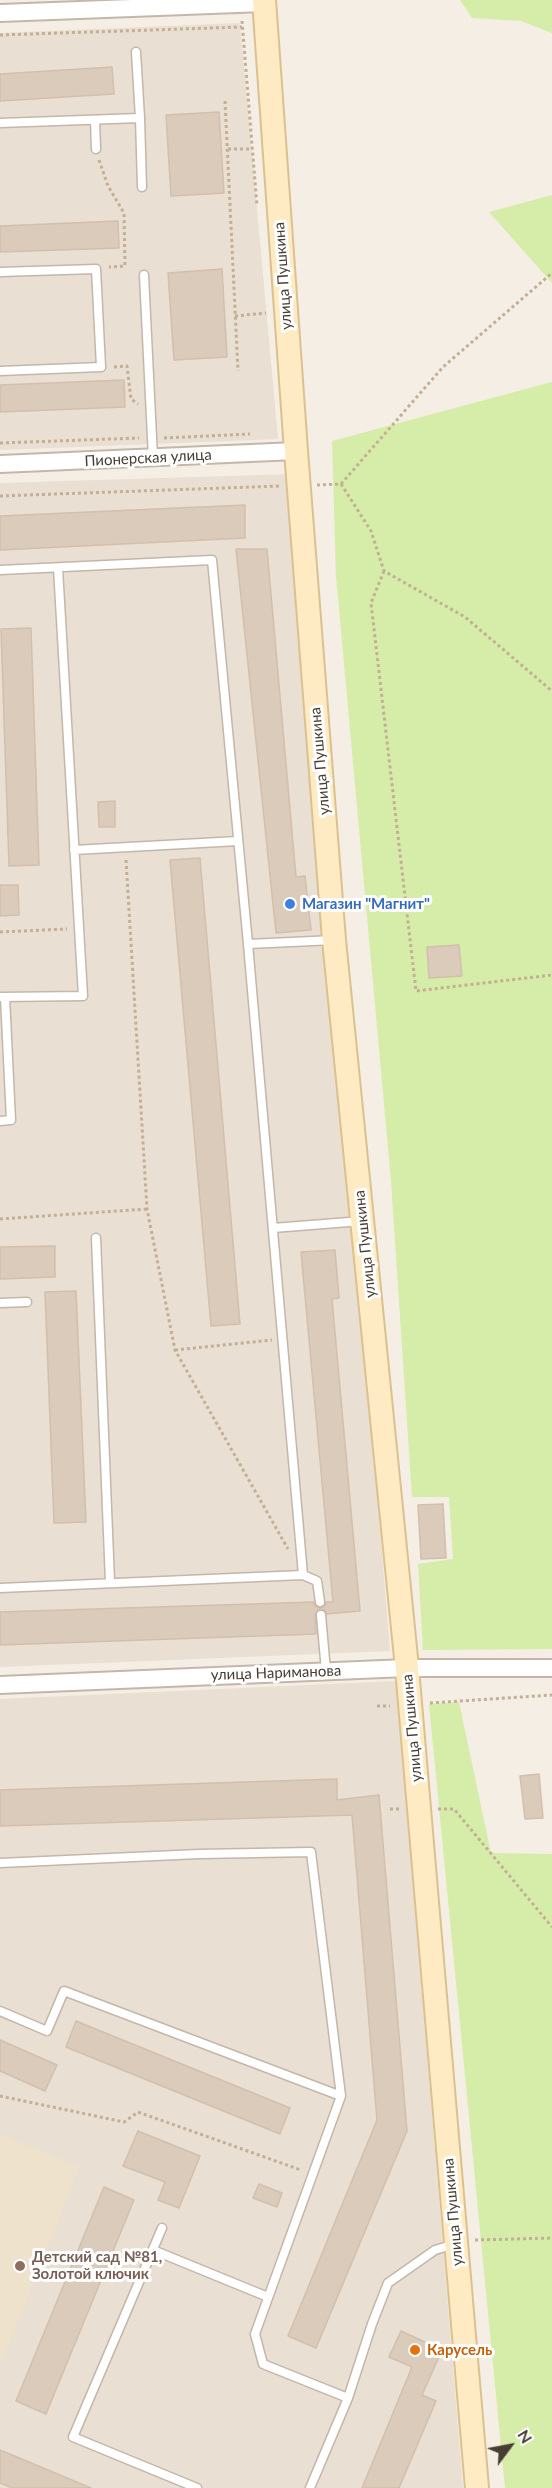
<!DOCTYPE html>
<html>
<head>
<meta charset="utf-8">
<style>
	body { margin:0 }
	#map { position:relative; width:552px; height:2488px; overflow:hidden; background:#f4eee4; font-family:Lato,sans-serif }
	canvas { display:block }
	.north { position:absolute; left:480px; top:2416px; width:60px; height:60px; -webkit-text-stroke:4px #fff; paint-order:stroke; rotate:58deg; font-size:16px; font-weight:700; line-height:24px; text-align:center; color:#473d33 }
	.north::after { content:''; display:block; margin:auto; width:21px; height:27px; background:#473d33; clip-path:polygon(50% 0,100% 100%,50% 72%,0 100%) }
</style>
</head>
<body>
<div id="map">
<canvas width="552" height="2488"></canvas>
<div class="north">N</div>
</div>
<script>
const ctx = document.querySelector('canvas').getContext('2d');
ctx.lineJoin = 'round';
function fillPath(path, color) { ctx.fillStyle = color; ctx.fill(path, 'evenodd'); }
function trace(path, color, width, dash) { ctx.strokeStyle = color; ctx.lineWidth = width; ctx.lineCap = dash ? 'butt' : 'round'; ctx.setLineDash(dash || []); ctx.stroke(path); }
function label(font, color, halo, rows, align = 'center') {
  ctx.font = font + ' Lato,sans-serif'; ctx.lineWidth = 6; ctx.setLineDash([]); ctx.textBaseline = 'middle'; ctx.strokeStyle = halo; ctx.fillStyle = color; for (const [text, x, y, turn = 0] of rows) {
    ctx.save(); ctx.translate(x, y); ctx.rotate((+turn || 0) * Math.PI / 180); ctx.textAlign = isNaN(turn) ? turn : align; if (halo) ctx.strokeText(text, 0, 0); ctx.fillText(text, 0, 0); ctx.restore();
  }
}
const residential = new Path2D(`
	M240 23 278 439 0 450V33Z
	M294 474 390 1651 0 1667V483Z
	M396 1681 463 2488H0V1699Z`);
const education = new Path2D(`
	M0 2135 80 2167 0 2366Z`);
const green = new Path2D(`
	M460 0H552V33L521 21 472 18Z
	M552 195V283L489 212Z
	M552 382V1649L423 1650 418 1564 453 1559 449 1497H412L391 1181 336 576 332 441Z
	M459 1702 491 1853 552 1854V2488H505L429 1704Z`);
const building = new Path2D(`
	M112 67 114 94 0 101V74Z
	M219 112 224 193 171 196 166 115Z
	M118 221 119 248 0 252V226Z
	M222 269 227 357 174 360 168 273Z
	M124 380 125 407 0 412V385Z
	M245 505V538L0 550V516Z
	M236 549H267L296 877 305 876 311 930 276 933Z
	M31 628 39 865 9 866 1 629Z
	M115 801V827H99L98 802Z
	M200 858 240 1324 211 1326 170 860Z
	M0 885H18L19 915 0 916Z
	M459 945 462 976 429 978 427 947Z
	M55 1246V1277L0 1279V1247Z
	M335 1250 339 1298 332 1299 360 1611 327 1614 324 1610H318L315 1615 316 1634 0 1645V1612L314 1602 315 1606 320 1608 324 1607 326 1602H333L301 1252Z
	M76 1291 86 1522 54 1523 45 1292Z
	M443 1504 446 1558 421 1559 418 1505Z
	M539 1774 543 1818 525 1819 520 1776Z
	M337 1779V1800L379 1795 407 2131 316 2348 288 2336 377 2120 352 1815 0 1826V1790Z
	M76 2021 290 2108 280 2134 66 2047Z
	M0 2040 57 2065 45 2091 0 2071Z
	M138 2131 200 2156 179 2208 158 2200 165 2182 123 2166Z
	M259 2184 282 2193 277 2207 253 2198Z
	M104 2187 134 2200 46 2414 16 2401Z
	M401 2331 442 2350 422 2395 436 2401 399 2488H362L412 2367 389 2357Z
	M0 2450 91 2488H12L0 2483Z`);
const path = new Path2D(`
	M242 21 257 206
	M0 35 242 27
	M225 101 238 371
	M228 149H252
	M99 160 108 186 124 213 125 266 109 267
	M235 316 266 313
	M114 367 127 366 131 399 138 404
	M164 438 250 434
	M0 443 139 438
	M341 484 443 367 552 273
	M317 485 341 484 371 531 384 571 465 617 552 691
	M0 496 280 486
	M384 571 371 603 416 991 552 975
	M126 860 147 1209 175 1350 288 1549
	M0 932 67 929
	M0 1219 147 1209
	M175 1350 272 1340
	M430 1703 552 1695
	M377 1706H390
	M390 1809H401
	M438 1809H454L552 1927
	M0 2096 124 2122 138 2112 301 2170
	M475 2240 552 2238`);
const lane = new Path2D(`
	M140 118 142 187
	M95 120 96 149
	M0 123 140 118 136 52
	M0 272 96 269 101 367 0 371
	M144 275 153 458
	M0 570 212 560 248 944
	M74 850 238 841
	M0 997 83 996 58 568
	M0 1121 11 1120 5 997
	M273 1228 362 1221
	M96 1238 110 1582
	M0 1303 27 1302
	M0 1588 303 1575
	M320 1602 317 1581 303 1575 248 944 334 940
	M321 1615 326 1671
	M0 1863 199 1854 311 1852 341 2096 255 2334 263 2364 348 2398 372 2324 388 2283 435 2250 455 2244
	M0 2011 47 2031 64 1991 341 2096
	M162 2228 73 2437 197 2488
	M153 2250 268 2297
	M310 2488 348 2398`);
const street = new Path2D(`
	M0 13 264 3
	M0 464 296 451
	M0 1685 407 1668H552`);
const secondary = new Path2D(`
	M264 0 296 451 334 940 407 1668 477 2488`);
const markers = [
	[290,904,6,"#3f7fe0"],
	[20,2266,6,"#8d6e63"],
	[415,2350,6,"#e8710a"]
];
const streetNames = [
	["улица Пушкина",283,276,-94],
	["Пионерская улица",148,458,-3],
	["улица Пушкина",320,761,-95],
	["улица Пушкина",365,1244,-96],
	["улица Нариманова",276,1673,-2],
	["улица Пушкина",412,1728,-95],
	["улица Пушкина",453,2212,-95]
];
const shopNames = [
	["Магазин \"Магнит\"",302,904]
];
const educationNames = [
	["Детский сад №81,",32,2257],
	["Золотой ключик",32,2274]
];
const foodNames = [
	["Карусель",427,2350]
];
fillPath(residential, '#e9dfd2');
fillPath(education, '#efe2cc');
fillPath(green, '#d5eda8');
fillPath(building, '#dacbbb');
trace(building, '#d3bfab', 1.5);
trace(lane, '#c4b7a9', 11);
trace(street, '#c4b7a9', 20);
trace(secondary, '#dcc190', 26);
trace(path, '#c4af95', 3, [3, 3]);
trace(lane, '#fff', 8);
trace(street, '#fff', 16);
trace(secondary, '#ffebc3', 22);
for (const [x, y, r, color] of markers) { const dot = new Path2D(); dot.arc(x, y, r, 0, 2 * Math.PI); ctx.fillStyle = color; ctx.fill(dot); trace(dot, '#fff', 2); }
label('15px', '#473d33', '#fff', streetNames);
label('bold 15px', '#366cbe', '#fff', shopNames, 'left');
label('bold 15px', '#785e54', '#fff', educationNames, 'left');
label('bold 15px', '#c56008', '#fff', foodNames, 'left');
</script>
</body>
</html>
